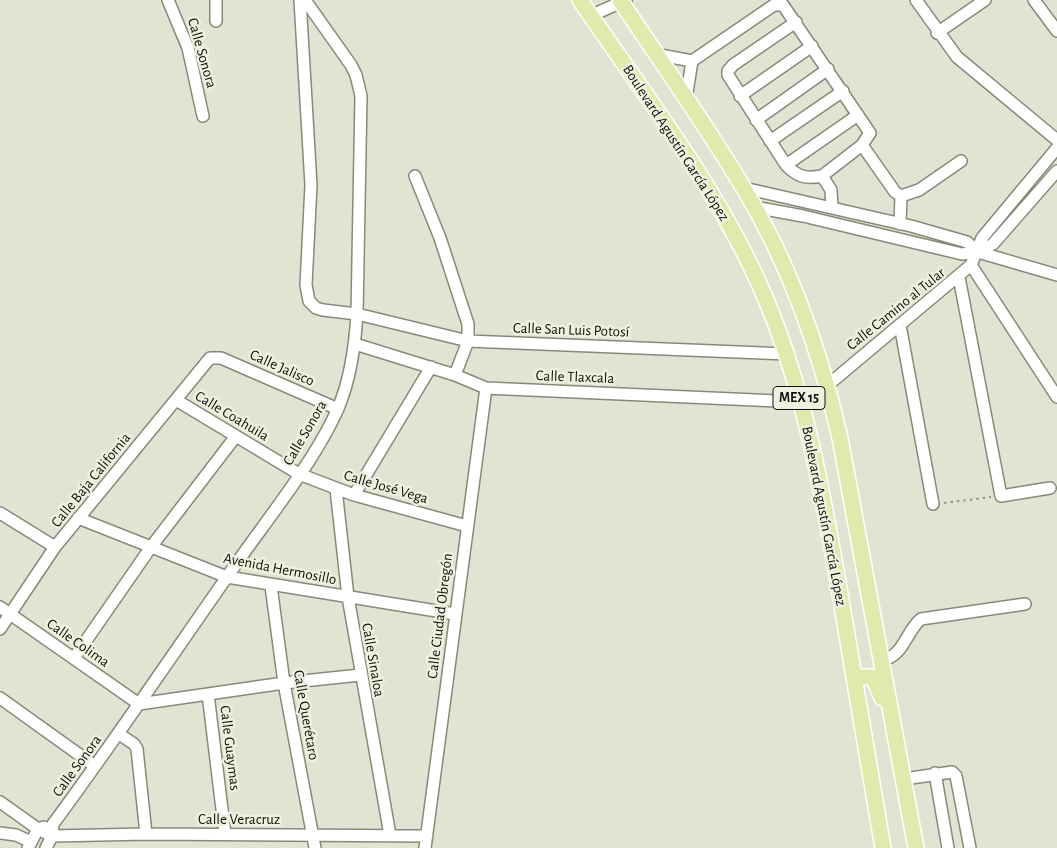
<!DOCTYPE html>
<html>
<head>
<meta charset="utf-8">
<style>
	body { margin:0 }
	canvas { display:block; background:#e1e4d2 }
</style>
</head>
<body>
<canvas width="1057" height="848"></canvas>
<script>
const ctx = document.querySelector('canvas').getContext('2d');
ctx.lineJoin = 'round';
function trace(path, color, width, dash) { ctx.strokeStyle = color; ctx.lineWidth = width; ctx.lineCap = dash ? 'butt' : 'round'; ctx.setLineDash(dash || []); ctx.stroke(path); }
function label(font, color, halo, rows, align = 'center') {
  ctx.font = font + ' "Alegreya Sans",sans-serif'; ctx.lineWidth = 5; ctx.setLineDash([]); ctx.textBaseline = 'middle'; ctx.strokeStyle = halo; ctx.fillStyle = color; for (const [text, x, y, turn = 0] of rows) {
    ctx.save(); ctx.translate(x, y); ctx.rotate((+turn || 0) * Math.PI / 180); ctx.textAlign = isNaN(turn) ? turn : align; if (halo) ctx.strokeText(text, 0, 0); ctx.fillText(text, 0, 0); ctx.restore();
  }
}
const path = new Path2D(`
	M944 503 991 497`);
const minor = new Path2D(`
	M168 0 188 48 203 116
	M216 0V21
	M300 0 311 185 306 285 309 301 316 308 323 310 357 314 468 341 787 354
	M916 0 957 57 1057 140
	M1034 0 1057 31
	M590 16 626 0
	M796 22 733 65 728 71V75L786 165C798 177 805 179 822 176
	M937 33 985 0
	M655 54 692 61 774 5H783L870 133 862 145 822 176 831 190 832 208
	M740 96 812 46
	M686 99 692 61
	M756 120 828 69
	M770 141 843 91
	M862 145 895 192 901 196 919 190 961 161
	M786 165 858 115
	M415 176 440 238 468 324V341L455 375
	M744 188 911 226 967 242 978 252 1057 275
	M754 207 803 216 962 254 978 252 993 244 1057 171
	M900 224 901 196
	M971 265 1057 397
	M959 277 1001 496 1050 488
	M900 325 933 504
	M355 344 455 375 486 388 800 402
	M828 385 971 265 982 238 1057 148
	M176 400 299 474 354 495 467 526
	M336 489 348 597 390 835
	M354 495 431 367
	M0 513 55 547
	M78 518 227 577 455 614
	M271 586 284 683 315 848
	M0 607 139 704 284 683 360 675
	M0 629 55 547 210 358H221L338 409
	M74 658 151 547 236 436
	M882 660C904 656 906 631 921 619L1025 604
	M208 694 225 834
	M0 698 95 766
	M119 734 134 744 137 749 146 834
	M935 773 948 848
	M904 779 952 772 956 776 970 848
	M0 802 38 829 52 836 146 834 427 836
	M0 833 16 835 31 842
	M28 848 38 829 44 827
	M46 848 52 836 53 824C116 739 175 651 236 564 269 517 317 458 339 406 351 377 355 346 357 314L361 96 356 75 351 65 305 0
	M425 848 486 388`);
const major = new Path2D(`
	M580 0C643 93 715 184 761 288 804 385 822 490 840 594 854 679 869 763 883 848
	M620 0C661 62 705 123 743 187 790 264 820 350 840 438L916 848
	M854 677H873L882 698`);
const shields = [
	[799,398,52]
];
const shieldNames = [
	["MEX 15",799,398]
];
const streetNames = [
	["Calle Sonora",202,53,74],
	["Boulevard Agustín García López",676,143,57],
	["Calle Camino al Tular",896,309,-39],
	["Calle San Luis Potosí",571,330,2],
	["Calle Jalisco",282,368,24],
	["Calle Tlaxcala",575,377,2],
	["Calle Coahuila",232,416,31],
	["Calle Sonora",305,433,-60],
	["Calle Baja California",91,480,-51],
	["Calle José Vega",386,487,16],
	["Boulevard Agustín García López",824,516,79],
	["Avenida Hermosillo",280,569,11],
	["Calle Ciudad Obregón",440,616,-83],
	["Calle Colima",78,643,35],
	["Calle Sinaloa",373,660,80],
	["Calle Querétaro",306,715,80],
	["Calle Guaymas",230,748,83],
	["Calle Sonora",77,766,-54],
	["Calle Veracruz",239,819]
];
trace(minor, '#878a79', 14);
trace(major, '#fff', 18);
trace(path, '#929487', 2, [2.5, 4]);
trace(minor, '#fff', 11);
trace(major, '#e2e9ad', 15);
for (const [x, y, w] of shields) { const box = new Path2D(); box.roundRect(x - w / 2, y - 11.5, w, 23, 4); ctx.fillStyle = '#eef1df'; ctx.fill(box); trace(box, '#10100a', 1); }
label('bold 14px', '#10100a', null, shieldNames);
label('15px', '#10100a', '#eef1df', streetNames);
</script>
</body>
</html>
